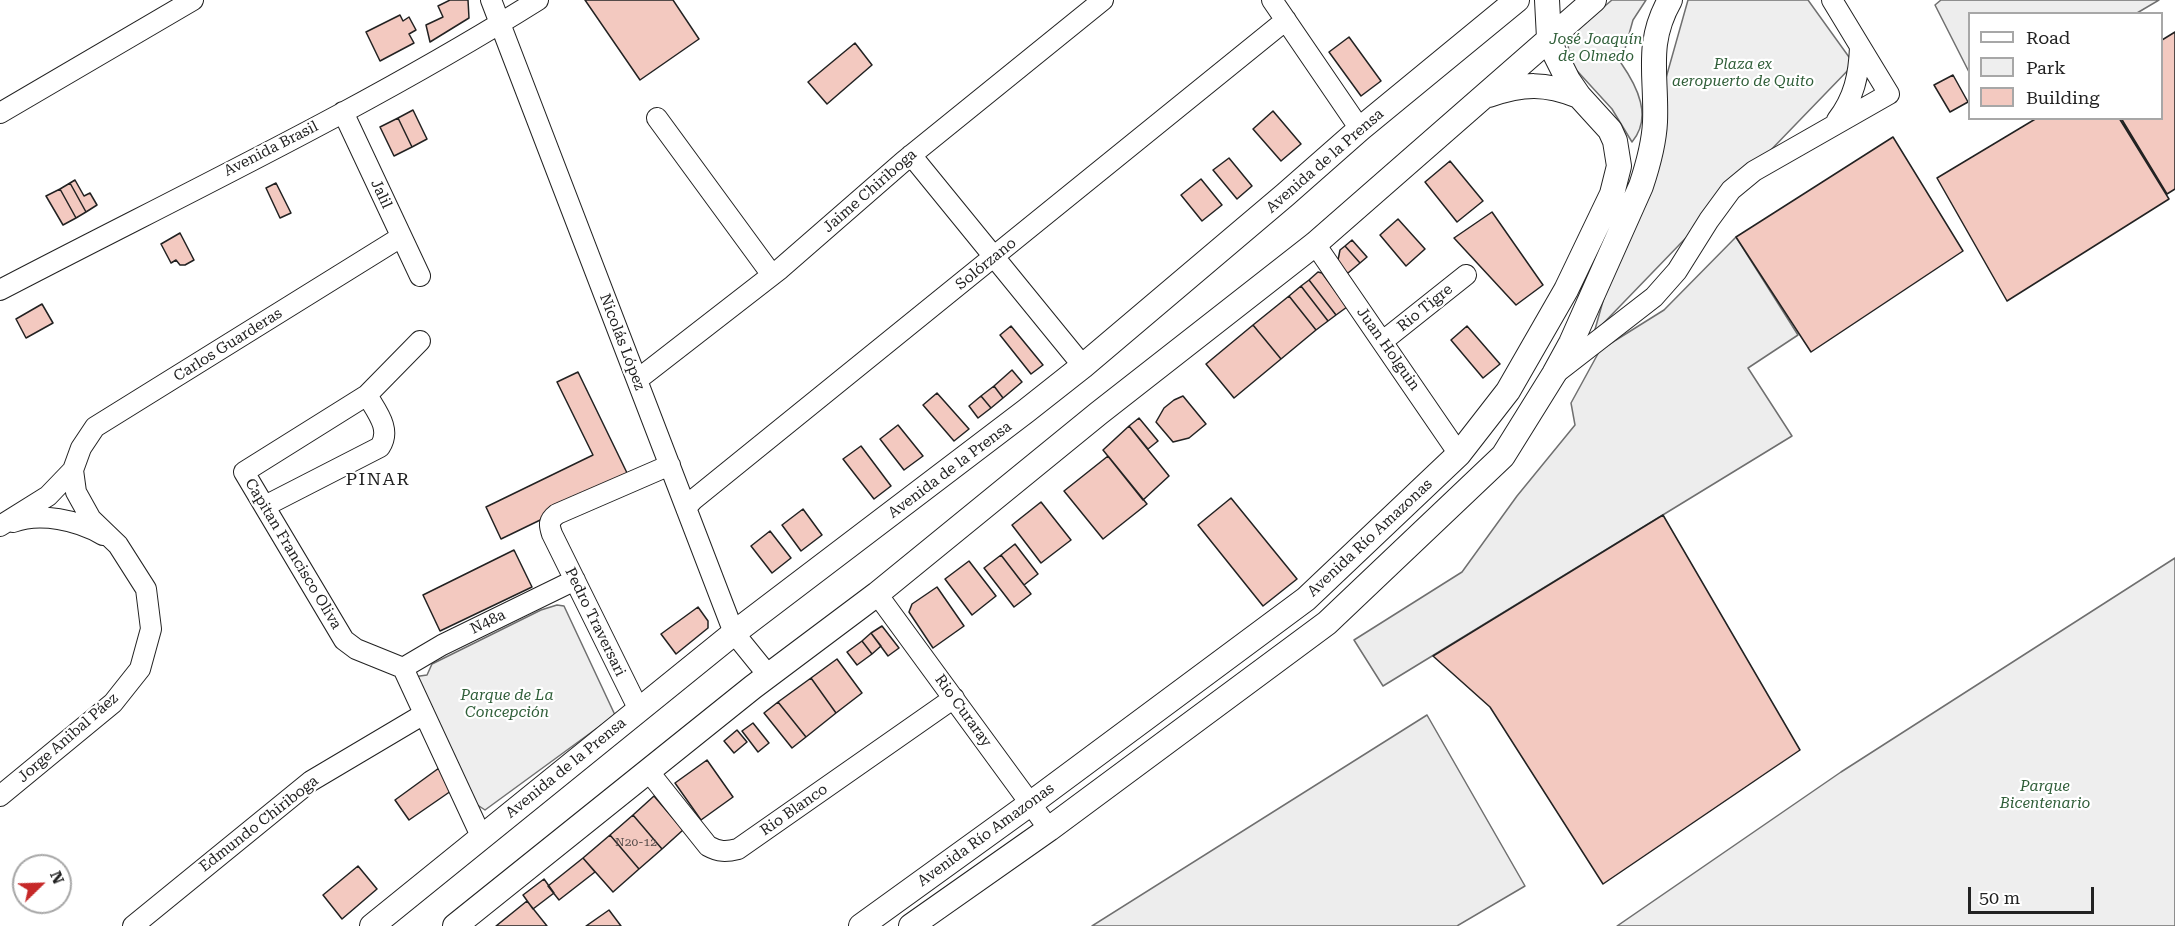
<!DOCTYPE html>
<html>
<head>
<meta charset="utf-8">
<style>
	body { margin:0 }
	#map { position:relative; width:2175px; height:926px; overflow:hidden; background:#fff; font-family:"Roboto Serif",serif }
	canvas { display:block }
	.legend { position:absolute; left:1968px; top:12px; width:195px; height:108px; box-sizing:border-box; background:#fff; border:2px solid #a7a7a7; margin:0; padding:8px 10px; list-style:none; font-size:18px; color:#222 }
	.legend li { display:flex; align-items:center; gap:12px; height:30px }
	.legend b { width:30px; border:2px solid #a7a7a7 }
	.north { position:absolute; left:12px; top:854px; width:60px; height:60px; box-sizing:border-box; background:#fff; border:2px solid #a7a7a7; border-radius:50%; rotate:67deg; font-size:16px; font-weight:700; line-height:24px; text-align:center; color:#222 }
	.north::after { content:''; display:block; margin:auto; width:21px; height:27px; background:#c62828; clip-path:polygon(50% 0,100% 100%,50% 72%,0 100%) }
	.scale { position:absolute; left:1968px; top:887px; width:126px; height:27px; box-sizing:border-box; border:3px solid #222; border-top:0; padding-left:8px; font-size:18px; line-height:21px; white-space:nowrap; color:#222; -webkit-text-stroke:4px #fff; paint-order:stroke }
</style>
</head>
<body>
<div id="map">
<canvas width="2175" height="926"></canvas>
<ul class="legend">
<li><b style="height:8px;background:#fff"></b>Road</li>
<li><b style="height:16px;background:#eee"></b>Park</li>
<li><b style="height:16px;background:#f3c9c0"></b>Building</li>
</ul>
<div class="north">N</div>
<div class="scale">50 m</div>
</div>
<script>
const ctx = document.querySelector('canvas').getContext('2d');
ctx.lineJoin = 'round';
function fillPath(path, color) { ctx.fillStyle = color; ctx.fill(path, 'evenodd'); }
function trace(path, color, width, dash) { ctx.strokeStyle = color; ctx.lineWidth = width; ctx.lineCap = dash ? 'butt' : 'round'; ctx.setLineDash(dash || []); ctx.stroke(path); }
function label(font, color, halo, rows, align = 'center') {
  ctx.font = font + ' "Roboto Serif",serif'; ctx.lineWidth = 4.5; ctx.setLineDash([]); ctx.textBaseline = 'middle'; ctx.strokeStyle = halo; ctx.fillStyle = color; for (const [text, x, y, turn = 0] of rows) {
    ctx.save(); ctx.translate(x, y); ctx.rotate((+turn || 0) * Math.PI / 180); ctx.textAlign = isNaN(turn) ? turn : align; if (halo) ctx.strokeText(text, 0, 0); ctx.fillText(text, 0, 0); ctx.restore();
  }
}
const green = new Path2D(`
	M1612 0H1646L1633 20 1621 63C1637 86 1653 117 1632 142L1612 109 1569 62 1568 37Z
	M1688 0H1808L1854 64 1594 333Z
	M2175 558V926H1617L1841 772Z
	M557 605 564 606 615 715 485 810 476 804 413 677 427 675 432 664 541 610Z`);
const parking = new Path2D(`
	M1941 0H2159L2137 13 1970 14 1969 72 1935 5Z
	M1736 237 1798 335 1748 368 1792 436 1383 686 1354 640 1462 572 1517 496 1575 425 1571 403 1600 350 1664 310Z
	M1427 715 1525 886 1457 926H1092Z`);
const building = new Path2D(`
	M450 0H468L469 18 430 42 426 25 443 17 438 6Z
	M585 0H673L699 39 640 80Z
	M400 15 403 21 409 17 416 30 409 34 414 43 380 61 366 32Z
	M2175 32V189L2167 194 2121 118H2162V40Z
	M1349 37 1381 81 1361 96 1329 52Z
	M855 43 872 65 827 104 808 82Z
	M1953 75 1968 102 1950 112 1934 85Z
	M413 110 427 139 412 147 398 118Z
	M1273 111 1301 144 1281 161 1253 129Z
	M398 118 412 147 394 156 380 127Z
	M2037 118H2119L2169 199 2007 301 1937 178Z
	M1893 137 1963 251 1811 352 1736 237Z
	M1229 158 1252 186 1237 199 1213 170Z
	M1450 161 1483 201 1457 222 1425 182Z
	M1201 179 1222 205 1202 221 1181 195Z
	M75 180 84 196 90 193 97 205 86 212 70 183Z
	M70 183 86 212 76 218 60 189Z
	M276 183 291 213 280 218 266 188Z
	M60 189 76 218 63 225 46 196Z
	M1492 212 1543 285 1516 305 1454 238Z
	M1398 219 1425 249 1406 266 1380 235Z
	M180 233 194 260 185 265H180L176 260 171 263 161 244Z
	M1352 240 1367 257 1360 263 1345 246Z
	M1345 246 1360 263 1348 273 1343 271 1338 260 1340 250Z
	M1318 272 1322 273 1347 307 1336 315 1309 280Z
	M1309 280 1336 315 1328 321 1301 286Z
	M1301 286 1328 321 1316 330 1289 296Z
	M1289 296 1316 330 1281 359 1253 325Z
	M42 304 53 323 26 338 16 319Z
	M1253 325 1281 359 1234 398 1206 364Z
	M1011 326 1043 365 1031 374 1000 335Z
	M1467 326 1500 364 1483 378 1451 340Z
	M1012 370 1022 382 1003 398 994 386Z
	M578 372 629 477 501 539 486 507 593 455 557 382Z
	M994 386 1003 398 991 408 981 396Z
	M937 393 969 429 954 441 923 405Z
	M981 396 991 408 978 418 969 406Z
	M1183 396 1206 424 1189 438 1173 442 1156 422 1164 408 1174 400Z
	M1139 418 1158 441 1148 449 1129 426Z
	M898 425 923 456 904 470 880 439Z
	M1129 426 1169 476 1143 500 1103 450Z
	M861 446 891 486 874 499 843 459Z
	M1108 456 1147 504 1103 539 1064 491Z
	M1231 498 1297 579 1263 606 1198 525Z
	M1041 502 1071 540 1041 563 1012 525Z
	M803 509 822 535 801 551 782 525Z
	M1663 515 1800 750 1603 884 1490 707 1433 656Z
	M770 531 791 558 772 573 751 546Z
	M1015 544 1038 574 1024 585 1001 555Z
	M514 550 532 587 440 631 423 595Z
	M1001 555 1031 594 1014 607 984 568Z
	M969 561 996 596 972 615 945 579Z
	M937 587 964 626 933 648 909 612 912 604Z
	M698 607 708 621V628L676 654 661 634Z
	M882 626 899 648 888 656 871 633Z
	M871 633 881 646 872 654 862 641Z
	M862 641 872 654 857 665 847 652Z
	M837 659 862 693 836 713 811 678Z
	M811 678 836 713 806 737 778 702Z
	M778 702 806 737 792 748 764 713Z
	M753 723 769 743 758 752 742 731Z
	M737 730 747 742 734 753 724 741Z
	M707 760 733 797 701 820 675 783Z
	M439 768 451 791 409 820 395 800Z
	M654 796 683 830 662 849 633 815Z
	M633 815 662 849 639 869 610 835Z
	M610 835 639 869 613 892 583 858Z
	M583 858 595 872 559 900 548 886Z
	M358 866 377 889 342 919 323 895Z
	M544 879 554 893 533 909 523 895Z
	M527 901 547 926H496Z
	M609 910 621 926H586Z`);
const minor = new Path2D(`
	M491 0 734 633 768 675
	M1272 0 1360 129
	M343 112 420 276
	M0 113 193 0
	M657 118 772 275
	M1837 120C1854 98 1859 75 1860 47
	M911 155 1083 366
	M1315 244 1459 454
	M0 290C180 196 366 108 538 0
	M420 341 367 395 244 472 344 640 356 649 403 668 481 836
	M1383 341 1466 275
	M1556 373 1654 297 1677 271 1709 220 1731 190 1754 171 1889 94 1832 0
	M637 380 780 269 904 161 1103 0
	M265 506 380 447C392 429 376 411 367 395
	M686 508 693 500 1286 20
	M13 522C40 512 78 520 103 535
	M0 526 48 496 73 470 81 448 95 427 401 237
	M877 594 1049 829
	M403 668 442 645 575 580
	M639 710 552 534C549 525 548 521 557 514L670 465
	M649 772 708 846C719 852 726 852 738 849L954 698
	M0 796 113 703 140 669 151 629 146 589 118 545 91 519 76 492 73 470
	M133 926 311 781 424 714`);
const major = new Path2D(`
	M1489 95C1524 83 1545 83 1579 96
	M372 926 734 633 1026 411 1083 366 1285 195 1360 129 1517 0
	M455 926 753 687 877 594 1099 413 1315 244 1594 0
	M861 926 1034 801 1306 599 1459 454 1508 391 1566 290 1612 194 1619 166 1615 141 1610 130 1579 96 1568 80 1554 52 1549 38 1547 0
	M911 926 1049 829 1327 623 1503 456 1554 374 1571 343 1641 186C1648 165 1654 144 1655 122 1657 75 1645 44 1670 0`);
const numberNames = [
	["N20-12",636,842]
];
const parkNames = [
	["José Joaquín",1596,40],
	["de Olmedo",1596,57],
	["Plaza ex",1743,65],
	["aeropuerto de Quito",1743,82],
	["Parque de La",507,696],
	["Concepción",507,713],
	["Parque",2045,787],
	["Bicentenario",2045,804]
];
const streetNames = [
	["Avenida Brasil",271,149,-27],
	["Avenida de la Prensa",1325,161,-41],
	["Jaime Chiriboga",870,191,-41],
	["Jalil",381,194,65],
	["Solórzano",986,264,-39],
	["Rio Tigre",1425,308,-39],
	["Nicolás López",622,342,69],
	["Carlos Guarderas",228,345,-32],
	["Juan Holguin",1388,349,55],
	["Avenida de la Prensa",950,470,-37],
	["Avenida Río Amazonas",1370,538,-43],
	["Capitan Francisco Oliva",293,554,59],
	["N48a",488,622,-26],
	["Pedro Traversari",595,622,64],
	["Rio Curaray",963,711,54],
	["Jorge Anibal Páez",68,738,-41],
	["Avenida de la Prensa",566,768,-39],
	["Rio Blanco",794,810,-35],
	["Edmundo Chiriboga",259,824,-38],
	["Avenida Río Amazonas",986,835,-36]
];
const quarterNames = [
	["PINAR",378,480]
];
fillPath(green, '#eee');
trace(green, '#6f6f6f', 1.5);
fillPath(parking, '#ededed');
trace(parking, '#6f6f6f', 1.5);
fillPath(building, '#f3c9c0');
trace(building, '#222', 1.5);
trace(minor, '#222', 22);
trace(major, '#222', 26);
trace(minor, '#fff', 20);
trace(major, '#fff', 24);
label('12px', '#564c4a', null, numberNames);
label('italic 15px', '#2f5e38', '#fff', parkNames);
label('15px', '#222', '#fff', streetNames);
ctx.letterSpacing = '1.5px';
label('18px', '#222', '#fff', quarterNames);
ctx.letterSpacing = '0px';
</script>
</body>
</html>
